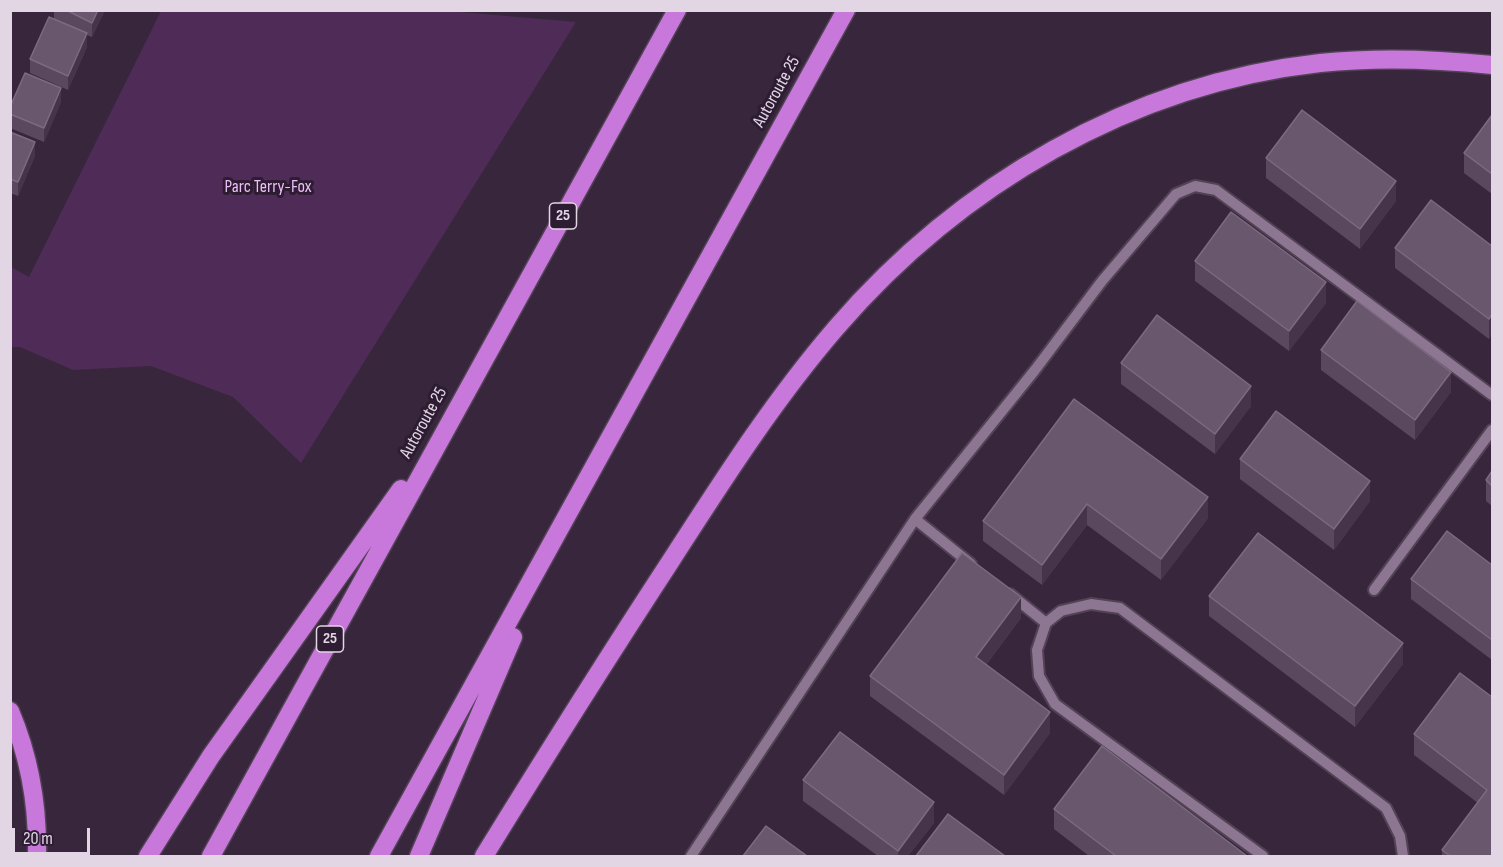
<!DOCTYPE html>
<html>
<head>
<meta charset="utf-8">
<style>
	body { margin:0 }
	#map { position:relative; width:1503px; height:867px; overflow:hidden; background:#38263c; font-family:"Sofia Sans Condensed",sans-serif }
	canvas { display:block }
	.frame { position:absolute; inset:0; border:12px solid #e2d6e5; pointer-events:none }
	.scale { position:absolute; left:12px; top:828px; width:78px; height:27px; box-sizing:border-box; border:3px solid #e2d6e5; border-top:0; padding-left:8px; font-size:18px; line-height:21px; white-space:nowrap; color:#e2d6e5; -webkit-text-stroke:4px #2d1c32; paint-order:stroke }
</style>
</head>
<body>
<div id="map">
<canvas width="1503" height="867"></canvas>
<div class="frame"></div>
<div class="scale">20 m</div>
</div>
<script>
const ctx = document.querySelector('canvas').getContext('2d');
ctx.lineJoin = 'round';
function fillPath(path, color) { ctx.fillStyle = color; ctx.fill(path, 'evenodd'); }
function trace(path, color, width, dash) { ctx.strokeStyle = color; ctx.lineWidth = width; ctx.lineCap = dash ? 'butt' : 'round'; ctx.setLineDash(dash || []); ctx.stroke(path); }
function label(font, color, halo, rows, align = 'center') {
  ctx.font = font + ' "Sofia Sans Condensed",sans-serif'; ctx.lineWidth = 6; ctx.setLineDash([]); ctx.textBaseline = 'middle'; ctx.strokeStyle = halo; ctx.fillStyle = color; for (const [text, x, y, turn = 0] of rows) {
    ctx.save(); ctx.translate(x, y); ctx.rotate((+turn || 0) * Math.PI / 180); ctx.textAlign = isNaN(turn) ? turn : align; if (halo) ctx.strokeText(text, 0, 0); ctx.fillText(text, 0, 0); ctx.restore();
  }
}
const green = new Path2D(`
	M449 11 576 22 301 463 233 397 151 366 73 370 20 347H11V267L29 277 161 11Z`);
const service = new Path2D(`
	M915 519 971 564
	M1374 590 1492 430
	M1010 594 1046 623
	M691 856 915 519 1035 370 1102 281 1176 194 1195 186 1216 190 1492 395
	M1263 856 1055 704 1039 676 1037 650 1046 623 1061 611 1091 604 1120 608 1386 808 1400 836 1403 856`);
const motorway = new Path2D(`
	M10 711C30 758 38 807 37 856
	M148 856 211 756 401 489
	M211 856 677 10
	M379 856 846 10
	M419 856 513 637
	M484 856C545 757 608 657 672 559 723 480 774 400 836 328 959 185 1131 84 1320 63 1377 57 1435 59 1492 65`);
const wall = new Path2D(`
	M54 10H105L92 37 87 35V47L68 90 30 73V59L54 19Z
	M61 102 44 142 10 128V107Z
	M1492 115V194L1464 173V153Z
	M10 132 35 156 18 196 10 193Z
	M1266 158 1396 201 1360 249 1266 178Z
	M1492 246V334L1489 339 1395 268V248Z
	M1195 261 1326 303 1289 351 1195 281Z
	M1321 350 1451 392 1415 440 1321 370Z
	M1121 363 1251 406 1215 454 1121 384Z
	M1074 399 1208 518 1161 580 1087 525 1042 585 983 541V521Z
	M1240 459 1370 501 1334 550 1240 479Z
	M1492 471V506L1486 501V480Z
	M1492 565V660L1411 599V579Z
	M1209 596 1403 664 1355 727 1209 616Z
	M1021 618 986 665 1050 733 1004 795 870 696V676Z
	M1492 697V856H1442V850L1478 803 1414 755V734Z
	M803 780 934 823 908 856H878L803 801Z
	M1054 809 1247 856H1089L1054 829Z`);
const shadedWall = new Path2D(`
	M98 10H105L92 37V23Z
	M87 33V47L68 90V76Z
	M61 88V102L44 142V128Z
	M35 142V156L18 196V182Z
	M1396 181V201L1360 249V229Z
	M1326 282V303L1289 351V331Z
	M1492 314V334L1489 339V319Z
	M1451 372V392L1415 440V420Z
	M1251 386V406L1215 454V434Z
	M1370 481V501L1334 550V529Z
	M1208 497V518L1161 580V559Z
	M1087 504V525L1042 585V565Z
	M1021 597V618L976 678V657Z
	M1403 643V664L1355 727V706Z
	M1050 712V733L1004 795V775Z
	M934 802V823L908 856H898V851Z`);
const building = new Path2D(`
	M66 10H98L92 23Z
	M49 17 87 33 68 76 30 59Z
	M25 73 61 88 44 128 10 114V107Z
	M1302 110 1396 181 1360 229 1266 158Z
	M1492 115V174L1464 153Z
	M10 132 35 142 18 182 10 179Z
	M1431 200 1492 246V314L1489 319 1395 248Z
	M1231 212 1326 282 1289 331 1195 261Z
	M1357 301 1451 372 1415 420 1321 350Z
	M1157 315 1251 386 1215 434 1121 363Z
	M1074 399 1208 497 1161 559 1087 504 1042 565 983 521Z
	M1276 411 1370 481 1334 529 1240 459Z
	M1492 471V486L1486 480Z
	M1447 531 1492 565V640L1411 579Z
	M1258 533 1403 643 1355 706 1209 596Z
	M962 553 1021 597 976 657 1050 712 1004 775 870 676Z
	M1460 673 1492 697V856H1450L1442 850 1487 790 1414 734Z
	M840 732 934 802 898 851 803 780Z
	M1102 746 1247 856H1116L1054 809Z
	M948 814 1005 856H916Z
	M766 826 807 856H743Z`);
const shields = [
	[563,216,27],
	[330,639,27]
];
const shieldNames = [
	["25",563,216],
	["25",330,639]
];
const streetNames = [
	["Autoroute 25",777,92,-61],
	["Autoroute 25",424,423,-61]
];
const parkNames = [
	["Parc Terry-Fox",268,187]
];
fillPath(green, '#4f2c57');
trace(service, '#524255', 14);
trace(motorway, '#524255', 21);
trace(service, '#8c7691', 10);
trace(motorway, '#c877db', 18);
fillPath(wall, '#5a485f');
fillPath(shadedWall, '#46344b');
fillPath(building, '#69576d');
trace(building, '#7c6b80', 1.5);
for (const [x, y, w] of shields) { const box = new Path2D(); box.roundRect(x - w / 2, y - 13, w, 26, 4.5); ctx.fillStyle = '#2d1c32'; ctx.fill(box); trace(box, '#e2d6e5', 1.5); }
label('bold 16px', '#e2d6e5', null, shieldNames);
label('18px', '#e2d6e5', '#2d1c32', streetNames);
label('18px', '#edbff8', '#2d1c32', parkNames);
</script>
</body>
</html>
